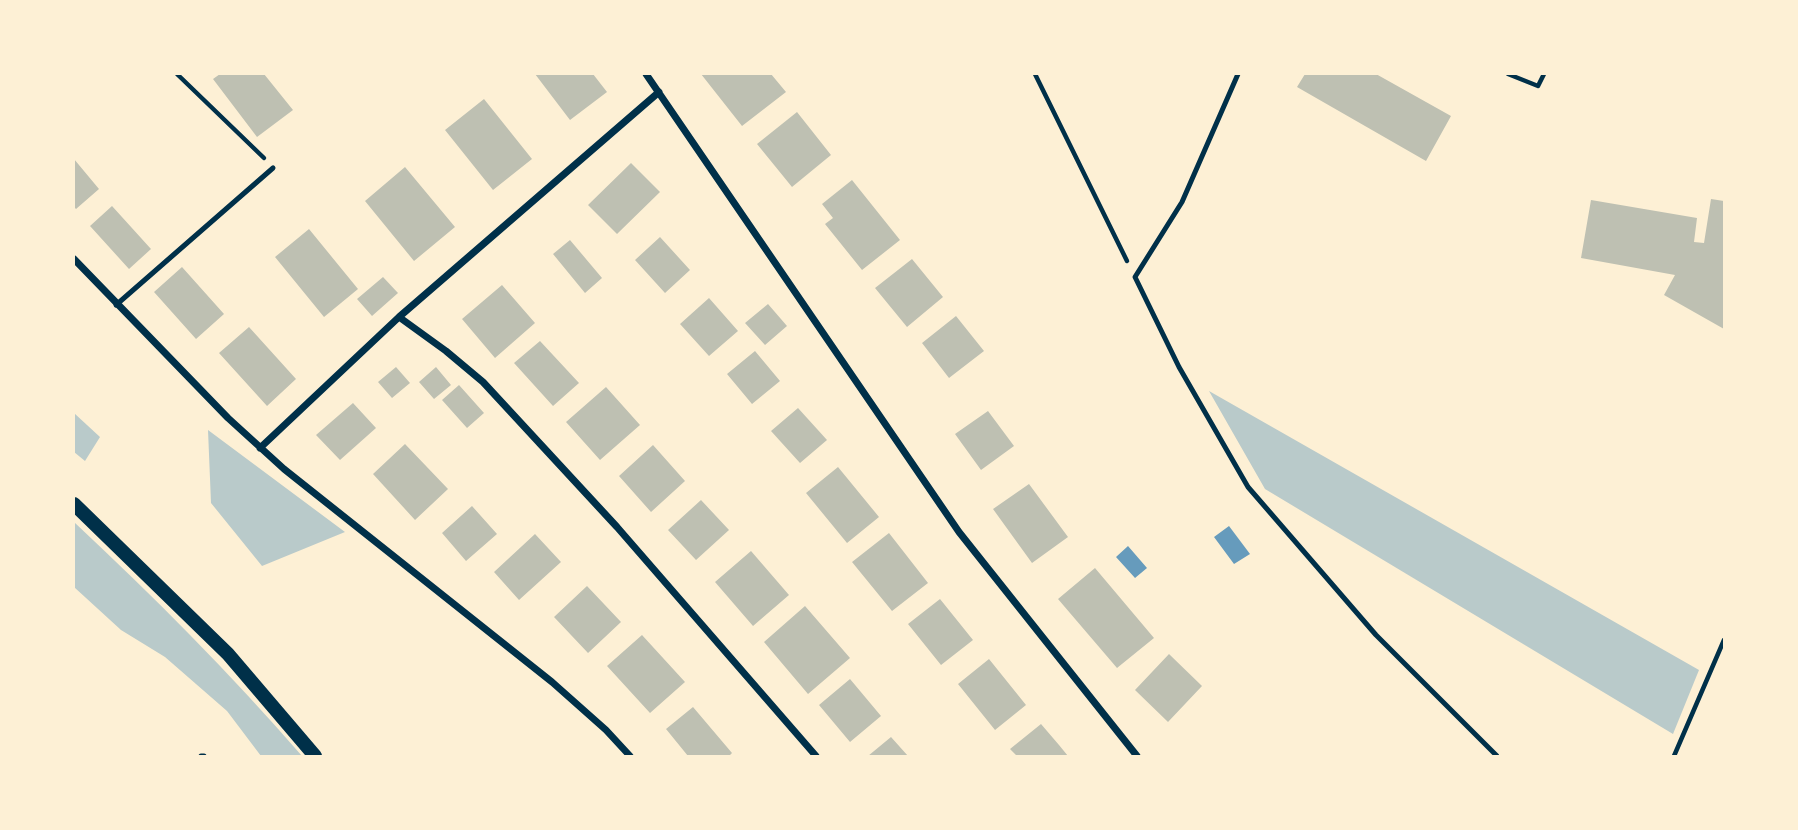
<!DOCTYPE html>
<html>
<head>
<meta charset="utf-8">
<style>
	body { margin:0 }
	#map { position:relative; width:1798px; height:830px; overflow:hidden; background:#fdf0d5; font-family:"Roboto Condensed",sans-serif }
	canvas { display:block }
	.frame { position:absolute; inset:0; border:75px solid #fdf0d5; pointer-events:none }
</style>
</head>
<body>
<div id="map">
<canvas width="1798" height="830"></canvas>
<div class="frame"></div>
</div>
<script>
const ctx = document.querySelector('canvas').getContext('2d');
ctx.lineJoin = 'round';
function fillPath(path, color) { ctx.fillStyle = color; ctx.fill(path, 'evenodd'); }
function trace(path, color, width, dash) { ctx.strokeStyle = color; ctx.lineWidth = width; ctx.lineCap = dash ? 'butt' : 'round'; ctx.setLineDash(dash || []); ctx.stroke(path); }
const green = new Path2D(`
	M1209 391 1699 670 1673 734 1265 489Z
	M74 413 100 437 85 461 74 452Z
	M208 430 345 532 262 566 211 503Z
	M74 522C154 597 230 673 302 756H261L227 711 165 657 121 630 74 587Z`);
const water = new Path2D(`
	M1229 526 1250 554 1234 564 1214 537Z
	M1128 546 1147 568 1135 578 1116 557Z`);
const building = new Path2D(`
	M220 74H264L293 110 257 137 213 79Z
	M535 74H593L607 92 570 120Z
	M701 74H771L786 92 742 126Z
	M1305 74H1376L1451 116 1426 161 1297 87Z
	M484 99 532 159 493 190 445 130Z
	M797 112 831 155 792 187 757 144Z
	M74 159 99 189 76 209 74 207Z
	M631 163 660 192 617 234 588 205Z
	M405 167 455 227 414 261 365 201Z
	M852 180 900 240 862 270 825 224 833 218 822 204Z
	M1711 199 1724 201V329L1664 295 1675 275 1581 258 1591 200 1697 218 1694 242 1704 243Z
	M112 206 151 249 129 269 90 226Z
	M309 229 358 289 324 317 275 257Z
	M660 237 690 270 665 293 635 260Z
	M570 240 602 278 585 293 553 254Z
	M912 259 943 297 907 327 875 288Z
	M182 267 224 314 196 339 154 292Z
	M383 277 398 293 372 316 357 299Z
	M502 285 535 323 495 358 462 319Z
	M709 298 738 331 709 356 680 324Z
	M768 304 787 326 765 345 745 323Z
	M956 316 984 351 949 378 922 343Z
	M249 327 296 379 267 406 219 353Z
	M540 341 579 383 553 406 514 363Z
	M755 351 780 381 752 404 727 374Z
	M396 367 410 383 392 398 378 382Z
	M436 367 451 385 434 399 419 382Z
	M459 385 484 413 467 428 442 400Z
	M606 387 640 425 600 460 566 422Z
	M353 403 376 428 340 460 316 435Z
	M798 408 827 440 800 463 771 431Z
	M988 411 1014 446 981 470 955 434Z
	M405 444 448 489 415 520 373 474Z
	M653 445 685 481 651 512 619 476Z
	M838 467 879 517 847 543 806 493Z
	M1029 484 1068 537 1032 563 993 509Z
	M701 500 729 530 696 560 668 530Z
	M472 506 497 534 466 561 442 533Z
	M889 533 928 583 892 611 852 562Z
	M535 534 561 562 519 600 494 572Z
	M751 551 789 595 753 626 715 582Z
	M1095 568 1154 638 1117 668 1058 599Z
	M587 586 621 622 588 653 554 617Z
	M940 599 973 640 941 665 908 624Z
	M805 606 850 658 808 694 764 642Z
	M642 635 685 682 650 713 607 666Z
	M1169 654 1202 686 1168 722 1135 690Z
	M989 659 1026 705 995 730 958 684Z
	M850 679 881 716 850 742 819 705Z
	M693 707 732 753 729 756H688L666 729Z
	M1041 724 1059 745 1068 756H1017L1010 749Z
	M891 737 908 756H868Z`);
const path = new Path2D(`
	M177 74 264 158
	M1035 74 1127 261
	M1508 74 1538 86 1544 74
	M1674 756 1724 640`);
const service = new Path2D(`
	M1238 74 1182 202 1135 277 1179 367 1248 487 1376 635 1497 756
	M116 305 273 168
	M201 756H204`);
const minor = new Path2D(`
	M646 74 959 532 1137 756
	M74 259 228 418 284 469 552 682 606 730 630 756
	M399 317 446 351 483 382 617 527 816 756
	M260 448 399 317 659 92`);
const secondary = new Path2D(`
	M74 504 228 654 315 756`);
fillPath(green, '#b9caca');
fillPath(water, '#669bbc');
fillPath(building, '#bec0b2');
trace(path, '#003049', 4.5);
trace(service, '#003049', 5);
trace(minor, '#003049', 7);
trace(secondary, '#003049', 14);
</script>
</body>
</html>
